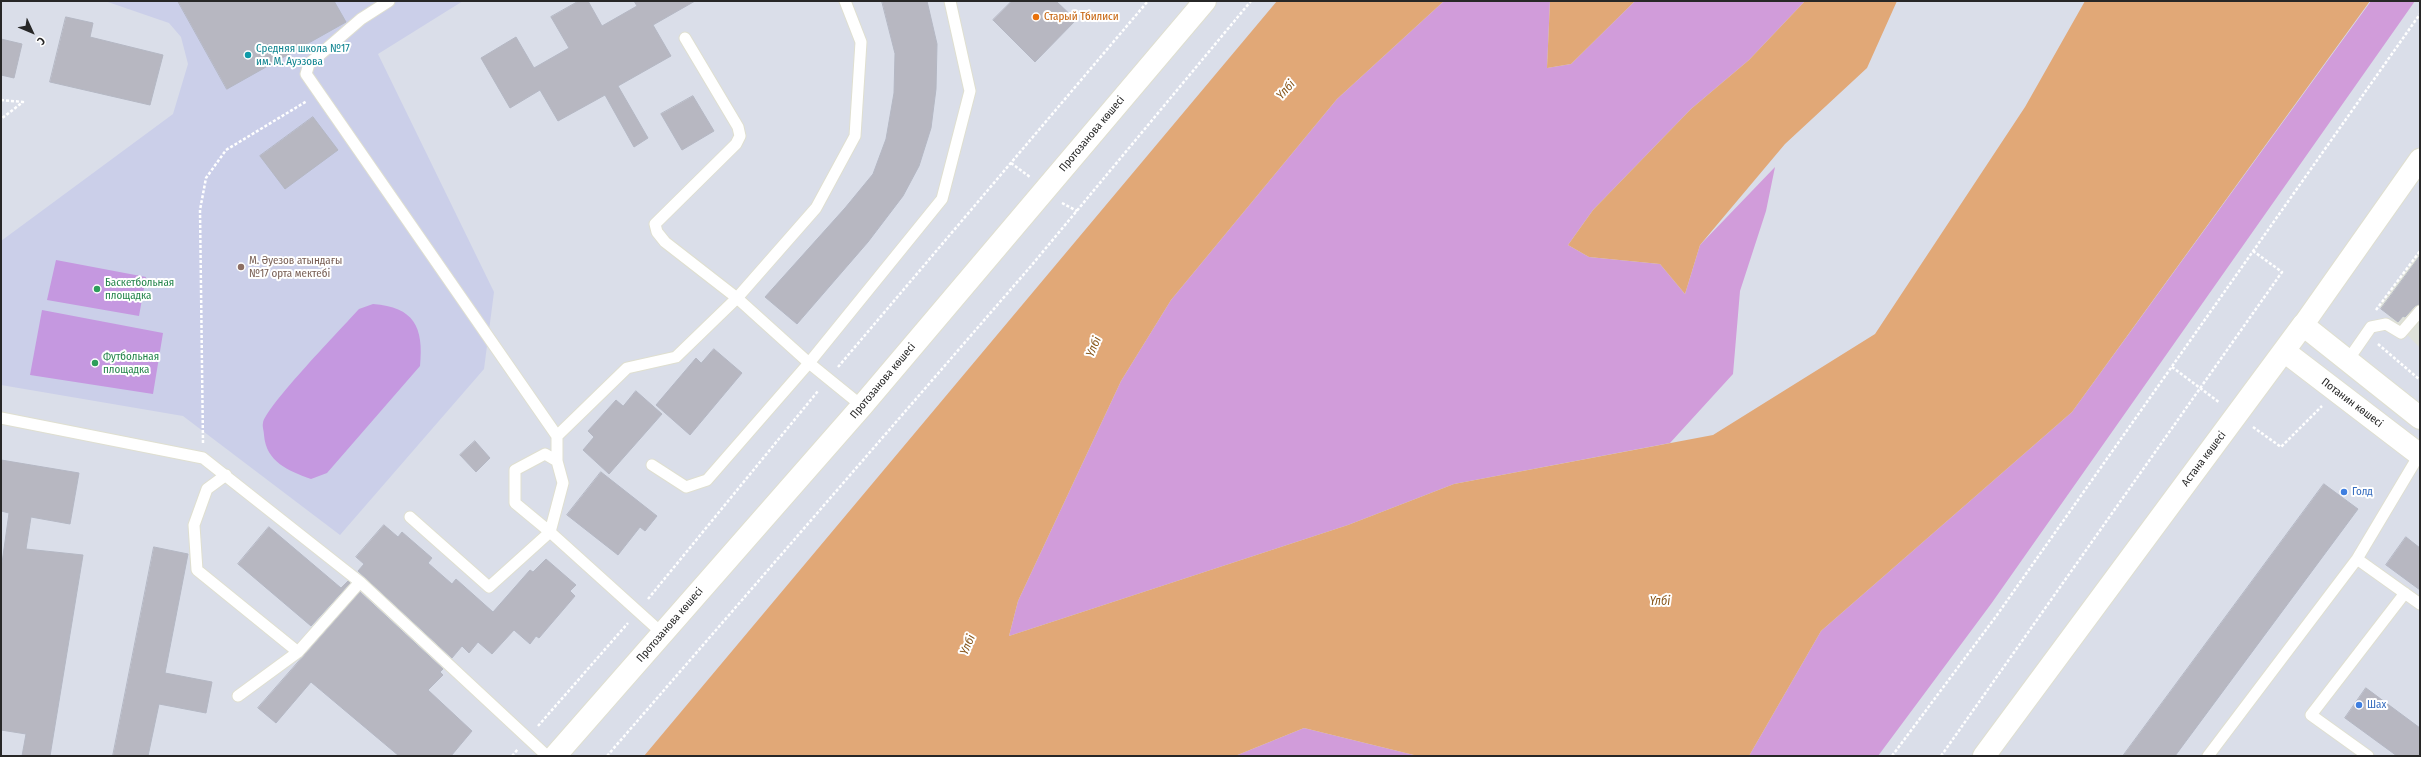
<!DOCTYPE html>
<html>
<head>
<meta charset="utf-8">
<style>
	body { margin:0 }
	#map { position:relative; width:2421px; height:757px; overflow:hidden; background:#dadee9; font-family:"Fira Sans Condensed",sans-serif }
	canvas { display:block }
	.frame { position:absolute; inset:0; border:2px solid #272727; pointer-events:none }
	.north { position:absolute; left:12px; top:12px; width:40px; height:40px; -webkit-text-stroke:3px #fff; paint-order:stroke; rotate:134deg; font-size:11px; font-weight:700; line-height:16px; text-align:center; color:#272727 }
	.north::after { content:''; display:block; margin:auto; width:14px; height:18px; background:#272727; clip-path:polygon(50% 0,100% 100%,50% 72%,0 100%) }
</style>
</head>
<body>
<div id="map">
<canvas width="2421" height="757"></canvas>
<div class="frame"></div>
<div class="north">С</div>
</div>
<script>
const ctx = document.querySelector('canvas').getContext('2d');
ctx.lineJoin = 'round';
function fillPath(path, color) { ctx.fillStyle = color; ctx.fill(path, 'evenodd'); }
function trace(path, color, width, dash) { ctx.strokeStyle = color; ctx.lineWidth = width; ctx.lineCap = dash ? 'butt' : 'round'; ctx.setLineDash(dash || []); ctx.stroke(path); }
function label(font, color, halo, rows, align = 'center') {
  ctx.font = font + ' "Fira Sans Condensed",sans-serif'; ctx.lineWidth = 4; ctx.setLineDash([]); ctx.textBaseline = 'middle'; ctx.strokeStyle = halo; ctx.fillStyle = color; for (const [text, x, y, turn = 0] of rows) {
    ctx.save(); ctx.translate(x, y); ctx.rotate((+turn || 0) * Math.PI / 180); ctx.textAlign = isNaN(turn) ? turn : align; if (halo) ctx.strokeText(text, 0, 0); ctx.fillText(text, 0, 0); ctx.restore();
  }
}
const industrial = new Path2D(`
	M2420 252V348L2379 306Z`);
const education = new Path2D(`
	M105 1H463L378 54 494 292 484 369 340 535 183 416 1 385V241L173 114 188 64 181 37 169 23Z`);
const green = new Path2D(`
	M1444 1H1550L1547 68 1571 64 1635 1H1805L1749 60 1691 109 1593 210 1568 245 1589 257 1660 264 1685 294 1700 245 1775 167 1766 211 1740 291 1733 374 1670 443 1454 484 1348 525 1009 636 1018 601 1121 381 1171 300 1337 99Z
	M2371 1H2415L1991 604 1878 756H1749L1821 631 2072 412Z
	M1304 728 1418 756H1235Z`);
const pitch = new Path2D(`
	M56 260 146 277 139 316 47 300Z
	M373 304C414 307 424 327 420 366L327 473 311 479C289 471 266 462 264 435 264 431 262 426 263 423 266 406 343 327 359 309Z
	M42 310 163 333 153 394 30 375Z`);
const water = new Path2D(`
	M1277 1H1444L1337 99 1171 300 1121 381 1018 601 1009 636 1348 525 1454 484 1713 435 1875 334 2025 107 2085 1H2370L2072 412 1821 631 1749 756H1418L1304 728 1235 756H644Z
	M1550 1H1635L1571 64 1547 68Z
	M1805 1H1897L1867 68 1785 144 1700 245 1685 294 1660 264 1589 257 1568 245 1593 210 1691 109 1749 60Z`);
const building = new Path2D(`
	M178 1H334L346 22 227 89Z
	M579 1H588L602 26 637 6 634 1H695L653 25 671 56 618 86 648 138 634 147 605 95 558 121 540 90 510 108 481 58 516 37 534 68 569 48 551 17Z
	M882 1H927L937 44 936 89 931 128 919 166 903 196 868 242 797 324 765 297 845 208 873 174 886 139 894 93 895 54Z
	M1012 1H1056L1076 20 1035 62 993 20Z
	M66 17 93 23 90 37 163 55 150 105 50 82Z
	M1 39 22 44 14 78 1 75Z
	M693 96 714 131 682 150 661 114Z
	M313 117 338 150 285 189 260 156Z
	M2420 256V304L2415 306 2405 317 2403 316 2398 322 2381 309Z
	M714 349 742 373 690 435 656 405 696 358 701 363Z
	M636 391 662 414 609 474 583 450 594 437 588 431 616 400 623 406Z
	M475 441 490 458 476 472 460 455Z
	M1 460 79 473 70 524 31 517 26 549 83 555 50 756H22L26 734 1 730V570L9 513 1 511Z
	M601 472 657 516 645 531 640 527 618 555 567 515Z
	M2324 484 2358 509 2175 756H2123Z
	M384 525 398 537 402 532 432 558 428 563 452 584 456 579 493 612 530 570 533 572 546 559 576 585 570 591 575 596 539 638 536 636 530 644 514 630 492 654 478 642 469 653 462 646 452 658 358 571 364 564 356 557Z
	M269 527 341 588 348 581 350 583 311 626 238 564Z
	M2406 537 2420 548V590L2386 565Z
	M154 547 188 554 165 673 212 682 206 713 159 704 148 756H113Z
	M360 592 443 669 440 672 443 675 428 690 472 731 451 756H399L311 682 276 723 258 708Z
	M2366 688 2420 728V756H2397L2345 718Z`);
const path = new Path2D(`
	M1 100 23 102 1 119
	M1011 163 1030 177
	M1062 203 1077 211
	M2376 310 2420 251
	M2378 344 2420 380
	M838 367 1148 1
	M2172 367 2220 403
	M2253 427 2281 447 2322 406
	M203 443 200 210 206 178 226 150 307 101
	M648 599 818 391
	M538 726 628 623
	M512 756 518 749
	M607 756 1031 266 1251 1
	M1892 756 1997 615 2420 14
	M1941 756 2282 272 2253 251`);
const lane = new Path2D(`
	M389 1 361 19 309 64 306 74 557 436
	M845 1 861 42 855 136 816 208 737 298 809 363 862 406
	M2348 360 2371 327 2386 324 2401 333 2420 311
	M1 418 203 458 360 582 547 756
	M2419 455 2357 559 2420 604
	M652 465 686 487 707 480 809 363 942 199 970 91 950 1
	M226 475 207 489 194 525 197 570 298 652
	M410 517 489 587 550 532 515 503V470L545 454 557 461
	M663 634 550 532 563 483 557 461V436L627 368 676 357 737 298 665 242 657 232 655 224 736 144 740 136 738 127 685 38
	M238 696 298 652 360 582
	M2208 756 2357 559
	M2368 756 2311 715 2405 593`);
const street = new Path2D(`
	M2303 325 2420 159`);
const secondary = new Path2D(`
	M2284 351 2420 455
	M555 756 862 406 1205 1
	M1984 756 2303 325 2420 418`);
const markers = [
	[1036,17,4,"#e8710a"],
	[248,55,4,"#0f9aa8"],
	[241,267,4,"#8d6e63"],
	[97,289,4,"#2e9e5b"],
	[95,363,4,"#2e9e5b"],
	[2344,492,4,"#3f7fe0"],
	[2359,705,4,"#3f7fe0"]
];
const foodNames = [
	["Старый Тбилиси",1044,17]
];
const cultureNames = [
	["Средняя школа №17",256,49],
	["им. М. Ауэзова",256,62]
];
const streetNames = [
	["Протозанова көшесі",1092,134,-50],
	["Протозанова көшесі",883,381,-50],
	["Потанин көшесі",2352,403,37],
	["Астана көшесі",2204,459,-53],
	["Протозанова көшесі",670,625,-49]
];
const educationNames = [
	["М. Әуезов атындағы",249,261],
	["№17 орта мектебі",249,274]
];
const leisureNames = [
	["Баскетбольная",105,283],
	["площадка",105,296],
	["Футбольная",103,357],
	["площадка",103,370]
];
const shopNames = [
	["Голд",2352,492],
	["Шах",2367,705]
];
const waterNames = [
	["Үлбі",1286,90,-48],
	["Үлбі",1094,347,-67],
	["Үлбі",1660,602],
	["Үлбі",968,645,-67]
];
fillPath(industrial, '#dee1da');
fillPath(education, '#cbcfe9');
fillPath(green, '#d19cda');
fillPath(pitch, '#c598e0');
fillPath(water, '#e1a877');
fillPath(building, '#b7b7c1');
trace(building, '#b4b7c3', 1);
trace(lane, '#dfdfd0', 13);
trace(street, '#dfdfd0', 23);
trace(secondary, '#dfdfd0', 24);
trace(path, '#fff', 2.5, [3, 2]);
trace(lane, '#fff', 11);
trace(street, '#fff', 21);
trace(secondary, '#fff', 22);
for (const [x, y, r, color] of markers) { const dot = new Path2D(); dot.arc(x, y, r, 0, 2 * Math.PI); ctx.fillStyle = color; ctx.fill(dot); trace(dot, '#fff', 1.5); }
label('11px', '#c56008', '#fff', foodNames, 'left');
label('11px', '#0d838f', '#fff', cultureNames, 'left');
label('11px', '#272727', '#fff', streetNames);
label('11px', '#785e54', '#fff', educationNames, 'left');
label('11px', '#27864d', '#fff', leisureNames, 'left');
label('11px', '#366cbe', '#fff', shopNames, 'left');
label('italic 12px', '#88561a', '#fff', waterNames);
</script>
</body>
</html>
